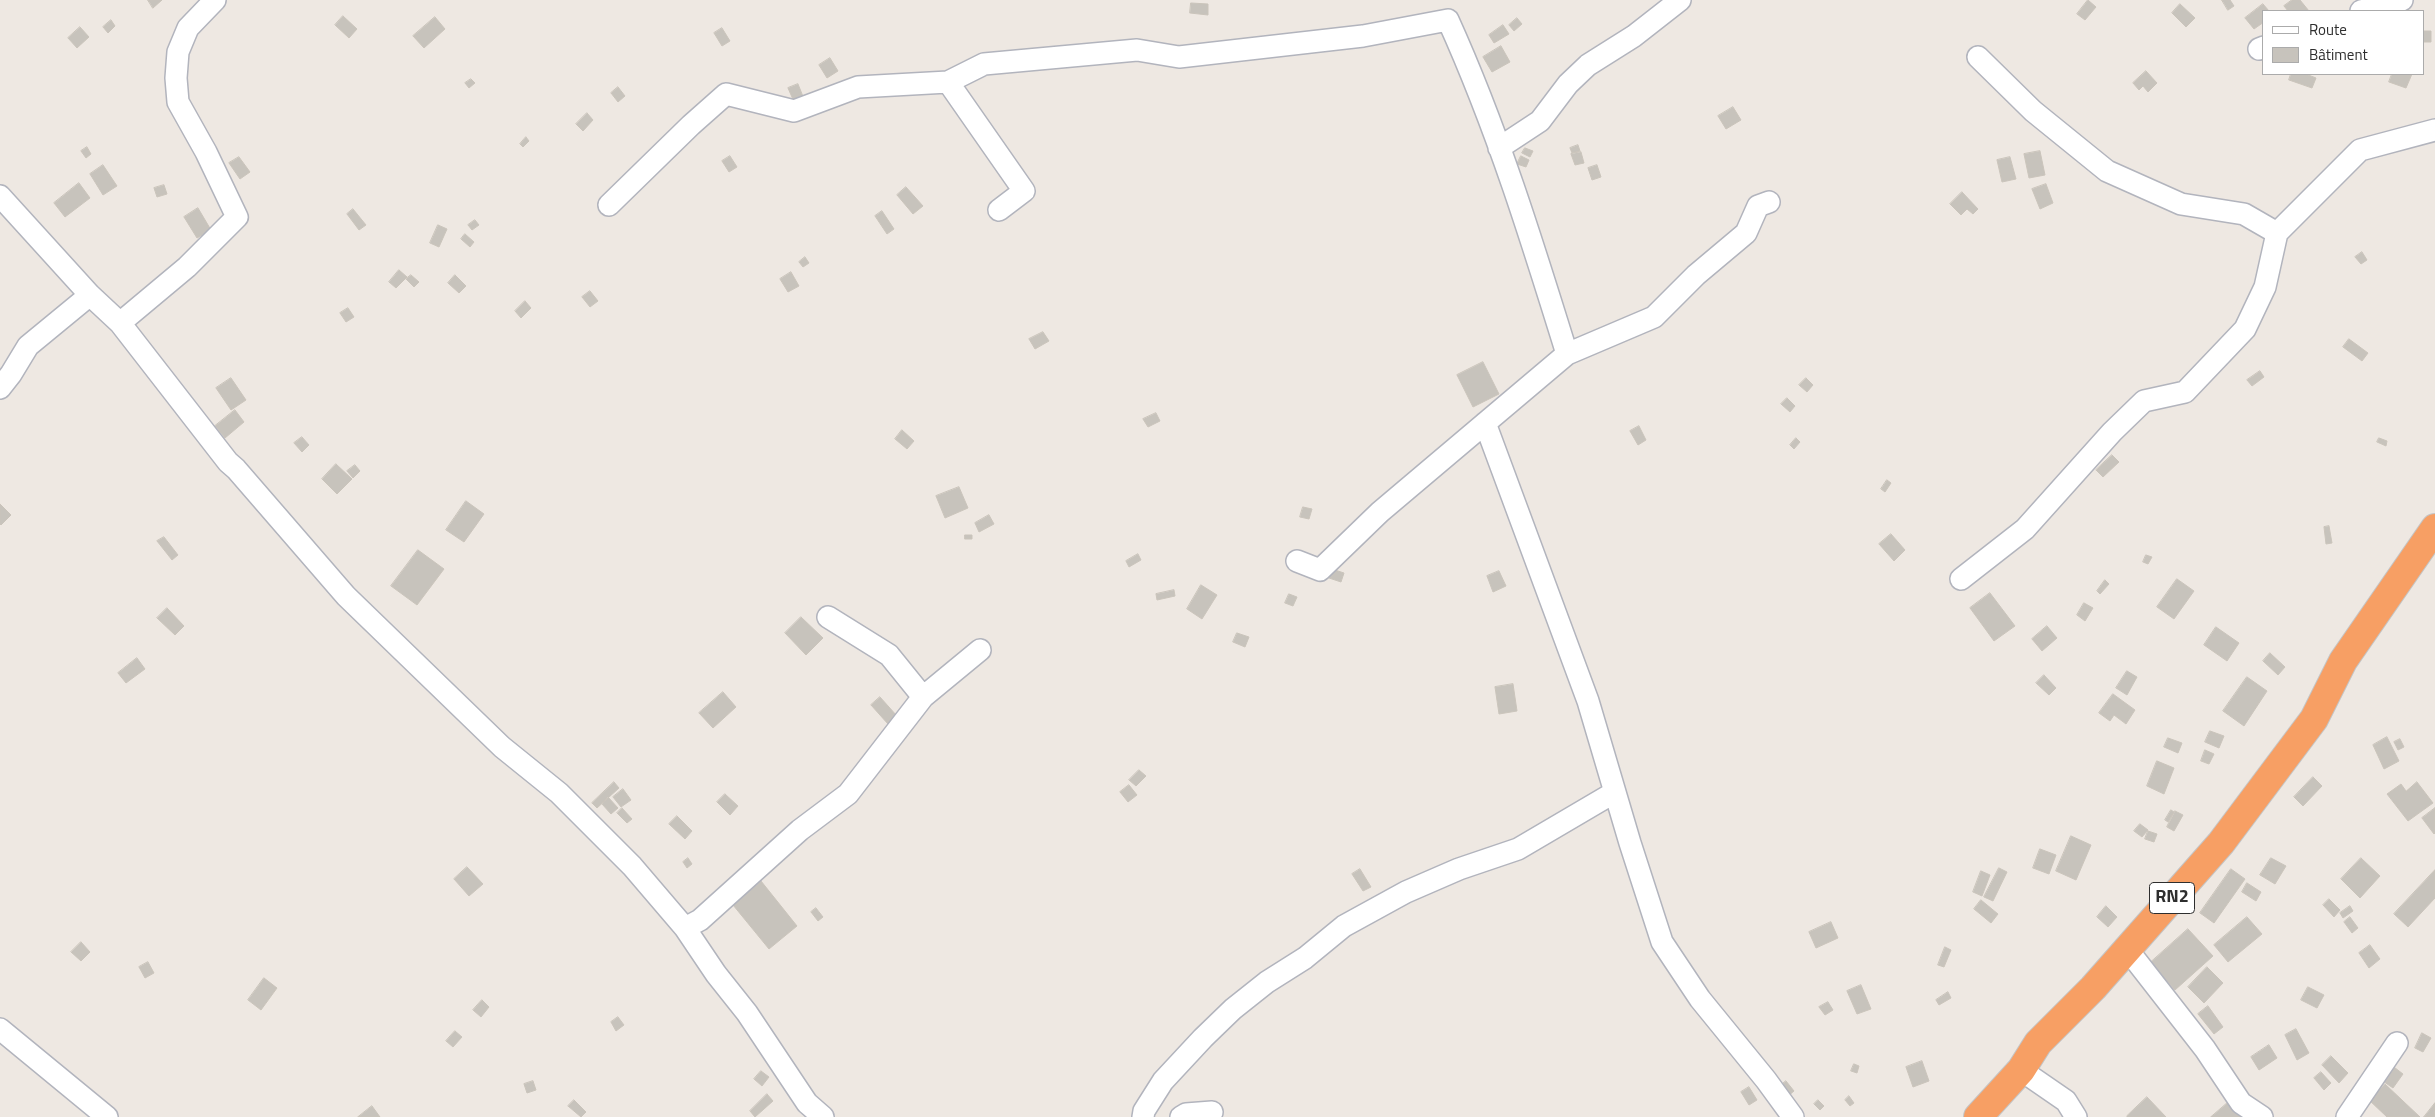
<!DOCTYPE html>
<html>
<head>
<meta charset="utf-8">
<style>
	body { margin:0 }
	#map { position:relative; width:2435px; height:1117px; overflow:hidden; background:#eee8e2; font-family:"Titillium Web",sans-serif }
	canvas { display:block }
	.legend { position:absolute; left:2262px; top:10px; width:162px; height:65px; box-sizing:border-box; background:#fff; border:1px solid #ababab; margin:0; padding:6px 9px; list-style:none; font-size:15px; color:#2e2e2e }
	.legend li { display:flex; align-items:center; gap:10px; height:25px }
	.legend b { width:25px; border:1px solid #ababab }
</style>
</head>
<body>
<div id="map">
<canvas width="2435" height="1117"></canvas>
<ul class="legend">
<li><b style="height:6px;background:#fff"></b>Route</li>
<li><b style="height:14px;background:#c7c3bc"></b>Bâtiment</li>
</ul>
</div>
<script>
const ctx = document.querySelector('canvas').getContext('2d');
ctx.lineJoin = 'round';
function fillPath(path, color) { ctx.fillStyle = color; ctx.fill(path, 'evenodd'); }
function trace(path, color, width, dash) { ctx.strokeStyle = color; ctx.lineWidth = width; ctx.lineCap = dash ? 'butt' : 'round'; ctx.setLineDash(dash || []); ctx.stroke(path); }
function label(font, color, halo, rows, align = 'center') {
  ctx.font = font + ' "Titillium Web",sans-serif'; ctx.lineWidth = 5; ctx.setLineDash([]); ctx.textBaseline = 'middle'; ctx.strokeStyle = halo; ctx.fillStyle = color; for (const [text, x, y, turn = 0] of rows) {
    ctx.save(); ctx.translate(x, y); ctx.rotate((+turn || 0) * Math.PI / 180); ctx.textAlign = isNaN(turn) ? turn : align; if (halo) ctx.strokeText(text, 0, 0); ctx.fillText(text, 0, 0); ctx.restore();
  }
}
const building = new Path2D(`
	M148 0H162L153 8Z
	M2088 0 2096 7 2085 20 2077 14Z
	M2222 0H2230L2234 6 2228 10Z
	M2292 0H2300L2309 11H2288L2284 6Z
	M1191 3 1208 4V15L1190 13Z
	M2180 4 2195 18 2186 27 2172 13Z
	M2263 4 2269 11H2264V22L2254 29 2245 18Z
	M343 16 357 29 349 38 335 25Z
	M435 17 445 29 424 48 413 36Z
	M1517 18 1522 24 1514 31 1509 25Z
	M111 20 115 26 108 33 103 27Z
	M1503 25 1509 34 1494 43 1489 35Z
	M80 27 89 37 77 48 68 38Z
	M722 28 730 41 722 46 714 33Z
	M2424 31H2431V42H2424Z
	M1501 46 1510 62 1492 72 1483 57Z
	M830 58 838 71 827 78 819 65Z
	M2146 71 2157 83 2148 92 2143 86 2139 90 2133 83Z
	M2291 74H2306L2316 78 2312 88 2289 80Z
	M2392 74H2412L2406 88 2389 82Z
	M471 79 475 83 469 88 465 83Z
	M798 84 804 99 795 104 788 88Z
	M618 87 625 96 618 102 611 93Z
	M1733 107 1741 120 1726 129 1718 116Z
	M587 113 593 120 583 131 576 124Z
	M526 137 529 141 523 147 520 144Z
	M1578 145 1580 151 1572 153 1570 148Z
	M87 147 91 154 86 158 81 151Z
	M1525 148 1533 151 1530 157 1522 153Z
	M2040 151 2045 175 2029 178 2024 154Z
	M1581 152 1584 163 1575 165 1571 154Z
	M730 156 737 167 729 172 722 161Z
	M1521 156 1529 160 1526 167 1517 164Z
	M239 157 250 172 240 179 229 163Z
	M2010 157 2016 179 2002 182 1997 160Z
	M103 165 117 186 103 195 90 174Z
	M1597 165 1601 177 1592 180 1588 168Z
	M79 183 90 198 65 217 54 203Z
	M2046 184 2053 203 2040 209 2032 189Z
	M164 185 167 194 157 197 154 188Z
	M906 187 923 206 913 214 897 195Z
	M1962 192 1978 209 1973 214 1967 209 1961 215 1950 204Z
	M198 208 211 230 197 238 184 217Z
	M353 209 366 225 359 230 347 214Z
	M882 211 894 229 887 234 875 216Z
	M475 220 479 225 472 230 468 225Z
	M438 225 447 229 439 247 430 243Z
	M465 234 474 242 470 247 461 239Z
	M2362 252 2367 260 2361 264 2355 257Z
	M805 257 809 263 803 267 799 262Z
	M399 270 407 277 396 288 389 282Z
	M791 272 799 286 788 292 780 279Z
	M411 275 419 282 414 287 406 279Z
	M455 275 466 286 459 293 448 283Z
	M590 291 598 301 590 307 582 297Z
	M525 301 531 308 521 318 515 311Z
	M348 308 354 317 346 322 340 313Z
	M1043 332 1049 341 1035 349 1029 339Z
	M2349 339 2368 353 2362 361 2343 347Z
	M1483 362 1499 394 1473 407 1457 375Z
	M2260 371 2264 377 2252 386 2247 380Z
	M231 378 246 400 231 410 216 388Z
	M1806 378 1813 385 1807 392 1799 385Z
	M1787 398 1795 406 1790 412 1781 404Z
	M235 410 244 422 225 438 215 426Z
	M1156 413 1160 421 1148 427 1143 419Z
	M1639 426 1646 440 1638 445 1630 431Z
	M902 430 914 441 907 449 895 439Z
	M302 437 309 445 302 452 294 443Z
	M1796 438 1800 442 1794 449 1790 445Z
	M2379 438 2387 441 2386 446 2377 442Z
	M2112 455 2119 462 2103 477 2096 470Z
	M336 464 352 479 337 494 322 479Z
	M355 465 360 471 353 478 347 471Z
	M1887 480 1891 483 1885 492 1881 489Z
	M959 487 968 508 945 518 936 496Z
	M466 501 484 514 464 542 446 530Z
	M0 504 11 515 1 525 0 524Z
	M1303 507 1312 509 1309 519 1300 517Z
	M989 515 994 524 979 532 975 523Z
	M2329 526 2332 543 2326 544 2324 527Z
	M1891 534 1905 550 1894 561 1879 544Z
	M965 535H972V539H965Z
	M164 537 178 555 172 560 157 541Z
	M418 550 444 569 417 605 391 586Z
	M1138 554 1141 560 1129 567 1126 561Z
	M2146 555 2152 557 2148 564 2143 562Z
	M1332 569 1344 573 1341 582 1329 578Z
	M1499 571 1506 586 1493 592 1487 576Z
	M2177 579 2194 591 2174 619 2157 607Z
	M2105 580 2109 584 2100 594 2097 591Z
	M1201 585 1217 595 1202 619 1187 609Z
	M1174 590 1175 596 1157 600 1156 594Z
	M1990 593 2015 626 1994 641 1970 608Z
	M1289 594 1297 597 1293 606 1285 603Z
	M2084 603 2093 608 2085 621 2077 615Z
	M167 608 184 626 175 635 157 618Z
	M801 617 823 638 806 655 785 633Z
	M2047 626 2057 638 2042 651 2032 639Z
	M2216 627 2239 643 2227 661 2204 645Z
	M1237 633 1249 637 1245 647 1233 642Z
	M2270 653 2285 667 2278 675 2263 661Z
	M137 658 145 669 126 683 118 673Z
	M2127 671 2137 677 2127 695 2116 688Z
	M2044 675 2056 688 2049 695 2036 683Z
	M2247 677 2267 691 2244 726 2223 711Z
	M1513 684 1517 711 1499 714 1495 687Z
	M723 692 736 707 713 728 699 713Z
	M2113 694 2135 710 2126 724 2114 715 2110 721 2099 713Z
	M880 697 897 716 888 724 871 705Z
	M2210 731 2224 736 2219 748 2205 742Z
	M2387 737 2399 761 2384 769 2373 745Z
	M2168 738 2182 743 2178 753 2164 747Z
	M2400 739 2404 747 2398 750 2394 742Z
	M2205 750 2214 754 2209 764 2201 761Z
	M2157 761 2174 768 2164 794 2147 786Z
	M1139 770 1146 776 1136 786 1129 780Z
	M2313 777 2322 786 2303 806 2294 797Z
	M614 782 619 788 597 808 592 803Z
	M2417 782 2433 803 2408 821 2387 794 2401 784 2406 791Z
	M1129 785 1137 795 1128 802 1120 792Z
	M623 789 631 800 621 807 613 797Z
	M725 794 738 806 730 815 717 802Z
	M608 797 618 808 611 814 602 804Z
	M622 808 632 819 627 823 617 813Z
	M2435 808V833L2434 834 2422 818Z
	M2171 810 2174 812 2168 822 2165 820Z
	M2175 811 2183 815 2174 831 2167 827Z
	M677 816 692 831 685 839 669 824Z
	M2140 824 2148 830 2142 837 2134 831Z
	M2148 831 2157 834 2154 842 2145 839Z
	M2071 836 2091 845 2076 880 2056 871Z
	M2040 849 2056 855 2049 874 2033 868Z
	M688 858 692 864 687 868 683 862Z
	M2271 858 2286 866 2275 884 2260 875Z
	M2361 858 2380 876 2360 898 2341 879Z
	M467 867 483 884 469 896 454 879Z
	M1999 868 2007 872 1993 901 1984 897Z
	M1360 869 1371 887 1363 891 1352 874Z
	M2231 869 2245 879 2214 923 2200 913Z
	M2435 870V898L2408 927 2394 914Z
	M1981 871 1990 875 1982 896 1973 892Z
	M761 881 797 926 769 949 733 905Z
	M2247 883 2261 892 2256 901 2242 892Z
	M2329 899 2340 910 2334 917 2323 905Z
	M1981 900 1998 914 1991 923 1974 909Z
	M2106 906 2117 917 2108 927 2097 917Z
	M2350 906 2353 911 2343 918 2340 913Z
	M816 908 823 917 818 921 811 912Z
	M2247 917 2262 934 2228 962 2214 945Z
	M2350 917 2358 928 2352 933 2344 922Z
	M1831 922 1838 938 1816 948 1809 932Z
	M2188 929 2213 956 2175 990 2150 963Z
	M81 942 90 952 81 961 71 952Z
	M2370 945 2380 959 2369 968 2359 953Z
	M1945 947 1951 950 1944 967 1938 965Z
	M148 962 154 973 145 978 139 967Z
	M2207 967 2223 983 2204 1003 2188 987Z
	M264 978 277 988 261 1010 248 1000Z
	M1861 985 1871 1009 1857 1014 1847 991Z
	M2308 987 2324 995 2317 1008 2301 1000Z
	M1948 992 1951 998 1939 1005 1936 1000Z
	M482 1000 489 1007 481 1017 473 1010Z
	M1828 1002 1833 1010 1825 1015 1819 1007Z
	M2208 1006 2223 1027 2214 1034 2198 1014Z
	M618 1017 624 1025 616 1031 611 1022Z
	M2296 1029 2309 1053 2297 1060 2285 1035Z
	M455 1031 462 1037 453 1047 446 1041Z
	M2422 1033 2431 1038 2423 1052 2415 1048Z
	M2269 1045 2277 1058 2259 1070 2251 1057Z
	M2331 1056 2348 1073 2339 1083 2322 1065Z
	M1922 1061 1929 1081 1913 1087 1906 1067Z
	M1854 1064 1859 1066 1857 1073 1851 1071Z
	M2390 1064 2403 1074 2393 1088 2380 1079Z
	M761 1071 769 1077 762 1086 754 1079Z
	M2321 1072 2331 1083 2324 1090 2314 1078Z
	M533 1081 536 1090 527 1093 524 1084Z
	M1786 1081 1794 1091 1787 1097 1779 1087Z
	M2385 1084 2420 1117H2387L2369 1100Z
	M1749 1087 1757 1100 1749 1105 1741 1092Z
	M767 1094 773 1101 755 1117 750 1111Z
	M1849 1096 1854 1103 1850 1106 1845 1100Z
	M2147 1097 2166 1117H2127V1116Z
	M2232 1099 2248 1117H2211Z
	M574 1100 586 1112 581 1117 568 1106Z
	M1818 1100 1824 1106 1820 1110 1814 1104Z
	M2435 1103V1117H2424Z
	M372 1106 380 1117H358Z`);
const minor = new Path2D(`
	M215 0 188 28 178 52 176 78 178 102 206 152 237 217 187 267 120 323 228 462 236 469 346 596 502 747 559 793 632 866 685 928 716 974 747 1013 807 1103 823 1117
	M2361 11 2402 0
	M2259 49 2264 47
	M1978 57 2033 111 2107 171 2181 204 2244 214 2277 233
	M948 82 1024 191 999 210
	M1499 148 1540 121 1568 84 1588 65 1634 36 1680 0
	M0 196 90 295 120 323
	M609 205 691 125 726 94 794 111 858 87 948 82 984 64 1137 50 1179 57 1363 36 1448 20C1497 128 1532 241 1567 354L1380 512 1320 570 1297 561
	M1567 354 1654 317 1696 275 1746 233 1758 206 1769 202
	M0 388 11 374 28 346 90 295
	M1485 423 1588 701 1630 843 1662 942 1700 999 1766 1080 1793 1117
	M1961 579 2025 529 2112 432 2144 401 2185 392 2245 329 2265 287 2277 233 2360 150 2435 130
	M828 617 889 655 923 697
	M685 928 700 920 800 830 848 794 923 697 980 650
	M2127 949 2205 1049 2241 1103 2262 1117
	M0 1029 107 1117
	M2021 1070 2066 1101 2076 1117
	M1143 1117 1144 1111 1163 1081 1203 1038 1233 1009 1267 982 1305 958 1344 926 1406 892 1459 869 1518 849 1615 792
	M1181 1117 1186 1114 1212 1112
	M2347 1117 2397 1043`);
const highway = new Path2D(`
	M1978 1117 2021 1070 2038 1043 2093 988 2221 843 2314 719 2343 661 2435 528`);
const shields = [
	[2172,898,45]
];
const shieldNames = [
	["RN2",2172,898]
];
fillPath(building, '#c7c3bc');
trace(building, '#cac4bb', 1);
trace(minor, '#b2b4bd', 24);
trace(highway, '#c4c4c4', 30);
trace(minor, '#fff', 21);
trace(highway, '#f79f64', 28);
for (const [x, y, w] of shields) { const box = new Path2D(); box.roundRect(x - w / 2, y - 15.5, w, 31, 4); ctx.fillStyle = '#fff'; ctx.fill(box); trace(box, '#2e2e2e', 1); }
label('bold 18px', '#2e2e2e', null, shieldNames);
</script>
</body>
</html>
